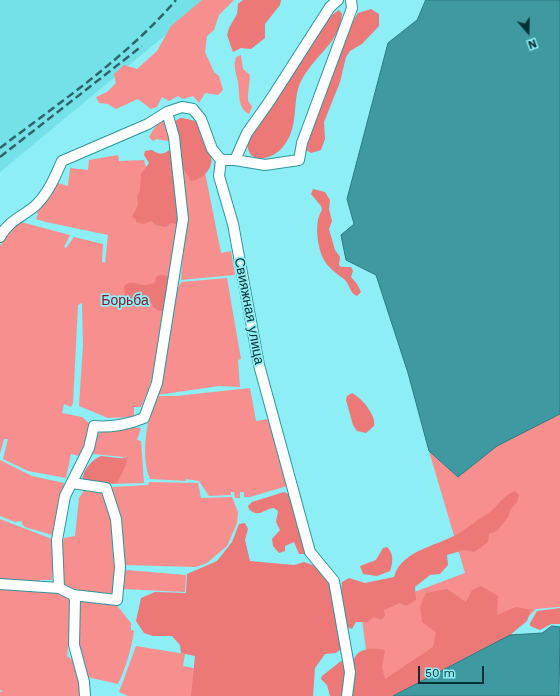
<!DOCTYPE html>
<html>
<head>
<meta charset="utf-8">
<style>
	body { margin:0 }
	#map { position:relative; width:560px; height:696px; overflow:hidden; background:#8deef5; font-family:"Work Sans",sans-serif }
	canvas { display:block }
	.north { position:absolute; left:508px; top:12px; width:40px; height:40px; -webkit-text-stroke:3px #8deef5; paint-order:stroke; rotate:160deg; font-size:11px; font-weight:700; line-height:16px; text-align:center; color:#063235 }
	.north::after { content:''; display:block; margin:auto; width:14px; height:18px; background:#063235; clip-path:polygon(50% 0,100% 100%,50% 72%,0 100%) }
	.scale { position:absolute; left:418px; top:666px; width:66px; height:18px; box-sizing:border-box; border:2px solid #063235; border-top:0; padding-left:5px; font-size:12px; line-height:14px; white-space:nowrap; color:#063235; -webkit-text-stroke:3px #8deef5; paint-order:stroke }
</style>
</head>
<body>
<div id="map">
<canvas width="560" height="696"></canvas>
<div class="north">N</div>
<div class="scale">50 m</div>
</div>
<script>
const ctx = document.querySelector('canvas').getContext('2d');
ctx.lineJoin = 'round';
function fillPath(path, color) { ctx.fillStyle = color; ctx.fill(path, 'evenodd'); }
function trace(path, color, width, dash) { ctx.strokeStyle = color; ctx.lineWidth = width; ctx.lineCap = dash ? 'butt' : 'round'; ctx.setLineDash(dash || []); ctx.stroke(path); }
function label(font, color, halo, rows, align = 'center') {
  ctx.font = font + ' "Work Sans",sans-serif'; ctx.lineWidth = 3.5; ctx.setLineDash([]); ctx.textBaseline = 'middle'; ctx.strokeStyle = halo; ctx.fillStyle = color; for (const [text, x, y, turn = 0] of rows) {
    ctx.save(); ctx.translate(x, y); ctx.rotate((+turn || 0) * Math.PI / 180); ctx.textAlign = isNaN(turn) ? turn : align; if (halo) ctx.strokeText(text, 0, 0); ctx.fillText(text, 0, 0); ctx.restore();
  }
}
const built = new Path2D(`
	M0 0H203L197 9 0 172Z`);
const green = new Path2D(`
	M202 0H234L219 15 214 30 207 36 205 52 214 72 219 76 223 90 218 95 205 93 199 103 193 96 183 99 178 96 169 101 162 97 157 107 151 109 138 99 116 109 108 104 99 103 96 97 107 92 116 83 114 74 124 65 137 69 157 51 171 26Z
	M241 55 243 69 250 75 248 95V101L252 107 249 114C237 108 240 93 238 82 236 73 233 66 236 57Z
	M162 121 165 122 171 142 157 139 153 141 149 137 155 127Z
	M118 155 119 161 144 160 149 178 179 211 178 235 173 241 175 244 156 364 148 391 141 407H134V417L108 418 79 406 83 345 82 303 78 305 73 403 71 407 64 404 62 413 82 417 89 423 84 457 71 454 66 478 28 471 3 459 8 439H4L0 454V246L17 221 70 235 64 247 66 248 74 237 103 244 102 262 105 263 108 235 46 222 36 219 38 214 37 213 55 182 68 186 70 168 88 170 89 160Z
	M203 162 221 253 231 251 235 275 181 280 186 220 181 166Z
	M227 278 241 359 238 360 240 387 219 386 157 395 167 349 177 290 181 282Z
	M250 388 256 421 269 419 287 486 250 497H244V492H240V498H235L234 492H231V495L209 496 199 481 186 479V481L150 479C140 455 147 419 156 396H176Z
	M560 414V607L536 609 510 635 393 696H372L361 612 465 573 429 451 458 477 497 446Z
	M115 426 141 428 137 440 141 441 144 483 111 484 123 457 93 454 97 434Z
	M0 460 32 476 64 483 52 535 25 527 22 524V521L15 522 0 516Z
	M149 482 198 483 201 498 232 497 238 512 237 523 227 546 207 563 196 567 124 565 111 494 112 487 148 485Z
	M85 489 103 492 113 524 112 538 116 539 115 566 117 595 73 590 63 585 62 551 64 538 75 536 79 498Z
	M0 519 52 539V542L55 543 56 571 52 573V580H40L38 583 0 581Z
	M126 570 186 575 185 592 122 589 123 573Z
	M0 587 57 591 70 596 71 617 67 656 77 664 80 675 79 691H82V696H0V692L3 691 0 690Z
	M79 599 115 603 131 623V630L134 631C131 650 126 667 118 684L87 677 76 635Z
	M136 646 185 654 183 666 198 669 193 696H128L119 692Z`);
const forest = new Path2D(`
	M243 0H281L280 5 265 24V38L251 49 241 48 233 52 227 35 229 28 237 14 238 4Z
	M371 9 379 14V26L362 44 350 51 346 57 340 82 324 122 325 139 321 150 311 153 306 150V143L351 25 358 13Z
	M339 10 342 14C340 46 307 59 298 89 293 109 298 130 282 148 275 157 251 166 248 148 247 142 252 135 254 131L329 17Z
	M180 118C186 118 195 120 200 125 205 130 206 143 207 149 208 152 210 154 211 157 214 169 201 180 191 181L183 168 174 122Z
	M171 149 180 207 177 224 171 223 166 227 156 225 152 221 144 224 136 222V219L132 217 138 205 137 196 140 190 141 174 149 163 144 155 145 151 152 150C161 156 163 154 171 149Z
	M313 189 325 192 330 200 329 209 332 221 329 229 335 250 340 257 339 265 341 267H351L353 271 351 277 357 284 361 292 357 296C349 293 350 284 344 279 337 274 327 267 323 258 317 245 314 221 322 210L321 206 311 194Z
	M160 275 170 276 164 311C156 312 152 305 149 299L138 306 126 307 124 287 126 284C136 279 142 290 155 282L156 277Z
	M352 393C361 397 377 416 374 426L366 433 357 431 353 425 346 400 347 396Z
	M101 456 127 459 125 467 117 483 100 484 83 481C81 471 93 459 101 456Z
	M515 491 519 495 517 502 510 510 508 517 497 531 489 534 488 542 474 552 464 550 447 555 448 565 440 574 430 575 415 587 416 600 406 606 400 603 384 610 385 616 381 620 374 617 367 622H356L352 629 345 626 341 596 342 582 349 578 365 583 394 577C402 548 442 546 464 530 472 525 478 519 487 514 497 508 503 495 515 491Z
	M284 492 292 496 307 550 305 554H299L294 542 285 546V551L279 553 273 546 272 539 280 530 276 522 278 511 274 508C265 508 259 519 249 509L248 506 252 502Z
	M245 523 248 529 245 540 250 561 294 565 304 562 313 565 321 573 331 584 342 648 336 653 325 654 315 668 313 696H191L195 656 181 653 180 645 172 636H153L144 633 136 621 141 598 155 592 186 593 187 574 217 561 232 542 239 524Z
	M387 547C394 553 393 563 390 571L377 576 363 574 360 566 376 560 383 548Z
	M481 586 498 596 497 615 516 607 531 610 527 621 510 635 393 696H351C352 667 346 643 385 650L382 667 385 679 433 647 436 632 422 622 420 607 426 593 447 589 466 602 472 590Z
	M560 608V624H551L540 630 530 626V623L537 611Z
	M341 661 345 663 346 696H330L327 685 321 679 322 676Z`);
const water = new Path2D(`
	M426 0H560V414L497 446 458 477 429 451 408 373 376 275 346 260 341 235 354 224 347 199 388 43 417 20Z
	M552 626 560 627 559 696H393L510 635 542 633Z`);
const minor = new Path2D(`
	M221 160 219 176 233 224 259 365 310 552 334 581 350 672 347 696
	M221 160H235L265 165 299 160 302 143 352 8 351 0
	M235 160 247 133 269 102 330 7 338 0
	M0 237C8 221 22 217 35 206 48 194 55 177 62 161L148 124 167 112
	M72 483 106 488 116 519 120 567 117 600 73 595
	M0 584 59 588
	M85 696 84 682 74 645 75 599 73 595 59 588 57 540 65 496 89 448 94 426C110 428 130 424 144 418L157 383 183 219 174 137 167 112 182 107 193 109 201 119 212 149 221 160`);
const rail = new Path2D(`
	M0 148C59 103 127 57 176 0
	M0 157 142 46`);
const parkNames = [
	["Борьба",125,301]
];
const streetNames = [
	["Свияжная улица",249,311,79]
];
fillPath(built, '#74e0e8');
fillPath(green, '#f68f8e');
fillPath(forest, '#ec7878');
fillPath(water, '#3e99a0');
trace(water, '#2d7a80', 1);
trace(minor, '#2d959c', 12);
trace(minor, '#fff', 10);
trace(rail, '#2c666b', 2.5, [8, 4]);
label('14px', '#841c26', '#8deef5', parkNames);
label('14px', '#063235', '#8deef5', streetNames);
</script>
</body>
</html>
